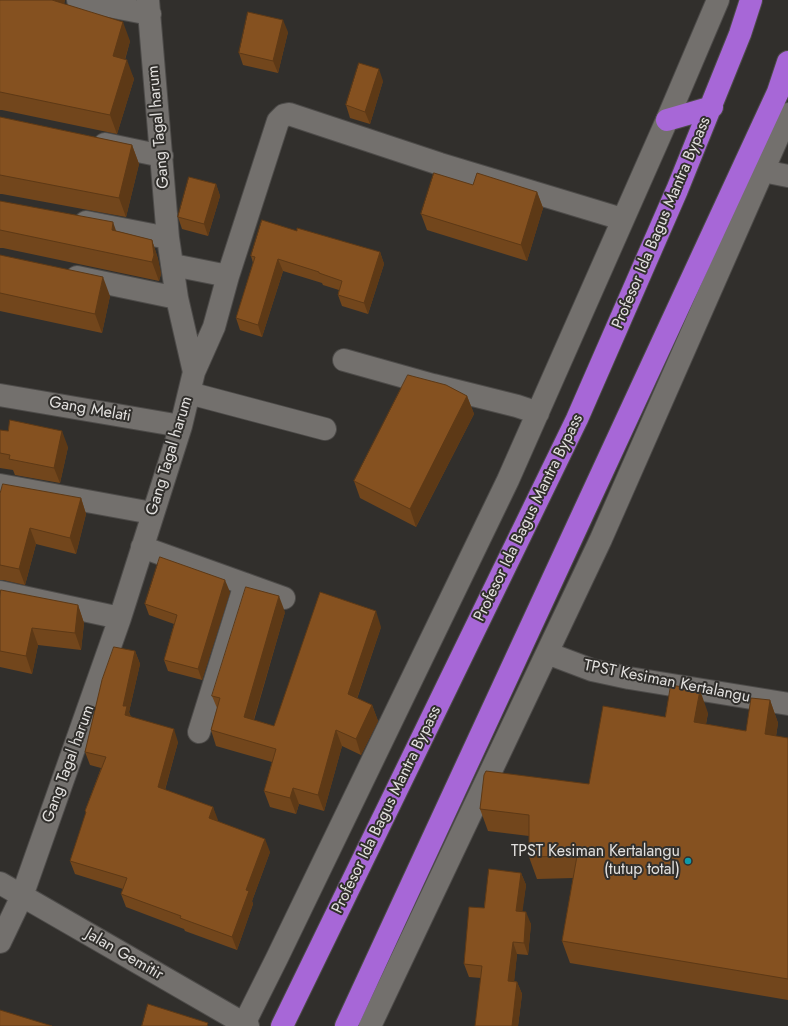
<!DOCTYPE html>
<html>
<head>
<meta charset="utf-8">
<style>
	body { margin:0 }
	canvas { display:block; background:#312f2c }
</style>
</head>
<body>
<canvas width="788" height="1026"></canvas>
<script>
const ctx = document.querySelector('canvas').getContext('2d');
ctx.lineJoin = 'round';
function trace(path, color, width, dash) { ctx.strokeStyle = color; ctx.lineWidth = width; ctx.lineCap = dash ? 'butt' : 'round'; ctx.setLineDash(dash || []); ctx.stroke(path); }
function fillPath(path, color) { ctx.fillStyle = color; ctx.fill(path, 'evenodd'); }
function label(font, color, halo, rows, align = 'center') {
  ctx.font = font + ' Jost,sans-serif'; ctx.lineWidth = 4; ctx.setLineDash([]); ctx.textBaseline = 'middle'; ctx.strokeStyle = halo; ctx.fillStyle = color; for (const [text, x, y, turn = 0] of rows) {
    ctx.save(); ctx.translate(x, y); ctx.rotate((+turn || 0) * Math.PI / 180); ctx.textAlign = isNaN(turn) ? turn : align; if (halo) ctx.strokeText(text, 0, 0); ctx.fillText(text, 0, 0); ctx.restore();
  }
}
const minor = new Path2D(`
	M78 0 150 14
	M105 144 162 156
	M763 171 788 176
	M86 222 168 238
	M173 265 228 276
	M77 277 177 298
	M344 360 433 385 517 406 538 413
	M194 372 214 327 228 276 278 121 284 115 289 114 295 116 440 164 622 219
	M189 393 325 429
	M0 395 181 426
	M0 485 152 513
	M142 547 284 598
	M0 592 120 618
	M547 653 592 670 629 678 788 704
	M199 732 245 584
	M0 883 248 1026
	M0 942 22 896 120 618 181 426 194 372 177 298 168 238 148 0
	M243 1026 277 958 508 480 667 120 718 0
	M370 1026 601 539 788 114`);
const highway = new Path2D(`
	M667 120 712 107
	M282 1026 577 419 677 190 740 34 751 0
	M346 1026 778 92 788 62`);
const wall = new Path2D(`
	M0 0H65L64 4 130 41 125 60 134 79 117 134 2 110H0Z
	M288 32 278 73 243 65 239 53Z
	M383 81 370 124 350 118 346 105Z
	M0 117 132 145 139 164 126 217 2 194H0Z
	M216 184 220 196 208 236 182 229 178 217Z
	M473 185 537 192 543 208 527 261 427 230 421 214Z
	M0 201 152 240 158 259 161 274 159 281 3 248H0Z
	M297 231 380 252 384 264 368 314 342 306 338 295 339 290 323 285 322 283 283 271 262 337 240 330 236 318 253 263 251 256Z
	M0 255 110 296 102 333 0 311Z
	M467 396 474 414 416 527 360 498 354 481Z
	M0 430 68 447 60 483 15 475 13 470 0 468Z
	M0 494 81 498 86 514 76 554 36 544 25 585 3 580H0Z
	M230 592 202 680 168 671 164 660 174 624 149 615 145 604Z
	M0 599 78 605 84 623 81 650 38 645 32 674 0 667Z
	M285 612 254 720 274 726 381 627 357 699 372 705 378 721 361 755 342 746 324 811 299 804 296 814 270 807 264 791 272 762 216 746 211 730 217 708 212 696Z
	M135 651 140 664 129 712 131 717 178 742 165 790 213 807 217 821 270 852 252 901 253 904 237 950 185 931 184 929 126 907 121 894 123 889 75 874 70 861 86 813 85 811 101 768 90 765 85 752Z
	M770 700 778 723 776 736 788 738V1000L570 963 562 941 573 878 537 879 529 857V836L488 831 480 809 589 784 665 717 708 713 706 724 746 731Z
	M521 873 526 885 522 911 531 924 528 955 517 954 514 981 517 982 522 994 518 1026H475L481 978 469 977 464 964 484 908Z`);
const shadedWall = new Path2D(`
	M52 0H65L59 20Z
	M283 20 288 32 278 73 273 61Z
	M123 22 130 41 120 76 113 56Z
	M127 60 134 79 117 134 110 115Z
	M379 69 383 81 370 124 365 112Z
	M132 145 139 164 126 217 119 198Z
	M216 184 220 196 208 236 204 224Z
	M537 192 543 208 527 261 521 245Z
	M113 222 120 242 112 230Z
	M152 240 158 259 161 274 159 281 152 262Z
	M380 252 384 264 368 314 364 303Z
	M278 259 283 271 262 337 258 325Z
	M103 277 110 296 102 333 95 314Z
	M467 396 474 414 416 527 410 509Z
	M62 431 68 447 60 483 54 468Z
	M81 498 86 514 76 554 70 538Z
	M30 528 36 544 25 585 19 569Z
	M225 580 230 592 202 680 198 669Z
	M279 596 285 612 250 732 244 717Z
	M78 605 84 623 81 650 75 633Z
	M376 611 381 627 353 710 348 694Z
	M32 628 38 645 32 674 26 656Z
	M135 651 140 664 129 712 132 720 125 715 123 706Z
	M700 690 708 713 702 744 694 722Z
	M770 700 778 723 773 756 765 734Z
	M372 705 378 721 361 755 356 739Z
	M174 729 178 742 162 800 158 787Z
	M336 730 342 746 324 811 318 795Z
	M293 788 299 804 296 814 290 798Z
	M213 807 218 820 214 831 209 818Z
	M265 839 270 852 252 901 253 904 237 950 232 937 246 890Z
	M521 873 526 885 521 923 516 911Z
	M526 912 531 924 528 955 524 943Z
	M513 942 517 954 513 993 508 981Z
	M517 982 522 994 518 1026H512Z`);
const building = new Path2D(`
	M0 0H52L123 22 113 56 127 60 110 115 0 92Z
	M248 12 283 20 273 61 239 53Z
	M359 63 379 69 365 112 346 105Z
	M0 117 132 145 119 198 0 175Z
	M434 173 473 185 477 173 537 192 521 245 421 214Z
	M189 177 216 184 204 224 178 217Z
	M0 201 113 222 112 230 152 240 154 255 152 262 0 230Z
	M262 220 297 231V228L380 252 364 303 338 295 342 281 319 273V272L278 259 258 325 236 318 255 257 251 256Z
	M0 255 103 277 95 314 0 293Z
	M408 375 446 385 467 396 410 509 354 481Z
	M10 420 62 431 54 468 9 459 10 455 0 453V430L8 431Z
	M3 484 81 498 70 538 30 528 19 569 0 565V494Z
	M160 557 225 580 198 669 164 660 177 615 145 604Z
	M246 587 279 596 244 717 274 726 320 592 376 611 348 694 372 705 356 739 336 730 318 795 293 788 290 798 264 791 276 749 211 730 220 698 212 696Z
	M1 590 78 605 75 633 32 628 26 656 0 651V599Z
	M114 647 135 651 123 706H127L125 715 174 729 158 787 213 807 209 818 265 839 246 890 249 891 232 937 180 918 181 916 121 894 127 878 70 861 86 812 85 811 106 757 85 752 102 680Z
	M671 685 700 690 694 722 746 731 751 698 770 700 765 734 788 738V979L562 941 577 856 529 857V815L480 809 484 775 486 771 589 784 603 706 665 717Z
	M489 869 521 873 516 911 526 912 524 943 513 942 508 981 517 982 512 1026H475L482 966 464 964 469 907 484 908Z
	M148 1004 208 1023 207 1026H142Z
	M0 1010 52 1026H0Z`);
const markers = [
	[688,861,4,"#0f9aa8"]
];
const streetNames = [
	["Gang Tagal harum",159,127,-95],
	["Profesor Ida Bagus Mantra Bypass",662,223,-67],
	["Gang Melati",90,410,10],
	["Gang Tagal harum",170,456,-73],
	["Profesor Ida Bagus Mantra Bypass",529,518,-64],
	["TPST Kesiman Kertalangu",667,682,11],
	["Gang Tagal harum",69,764,-70],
	["Profesor Ida Bagus Mantra Bypass",387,810,-64],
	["Jalan Gemitir",124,955,30]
];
const poiNames = [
	["TPST Kesiman Kertalangu",680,852],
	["(tutup total)",680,870]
];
trace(minor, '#4d4b49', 24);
trace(highway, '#4d4b49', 24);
trace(minor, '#73706d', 22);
trace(highway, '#a767d7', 22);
fillPath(wall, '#72461c');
fillPath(shadedWall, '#5d3916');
fillPath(building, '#855120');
trace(building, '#5d3916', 1);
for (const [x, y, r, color] of markers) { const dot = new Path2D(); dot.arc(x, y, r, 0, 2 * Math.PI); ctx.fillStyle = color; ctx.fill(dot); trace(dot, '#312f2c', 1.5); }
label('16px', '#e2e0de', '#312f2c', streetNames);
label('16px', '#e2e0de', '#312f2c', poiNames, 'right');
</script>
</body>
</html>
